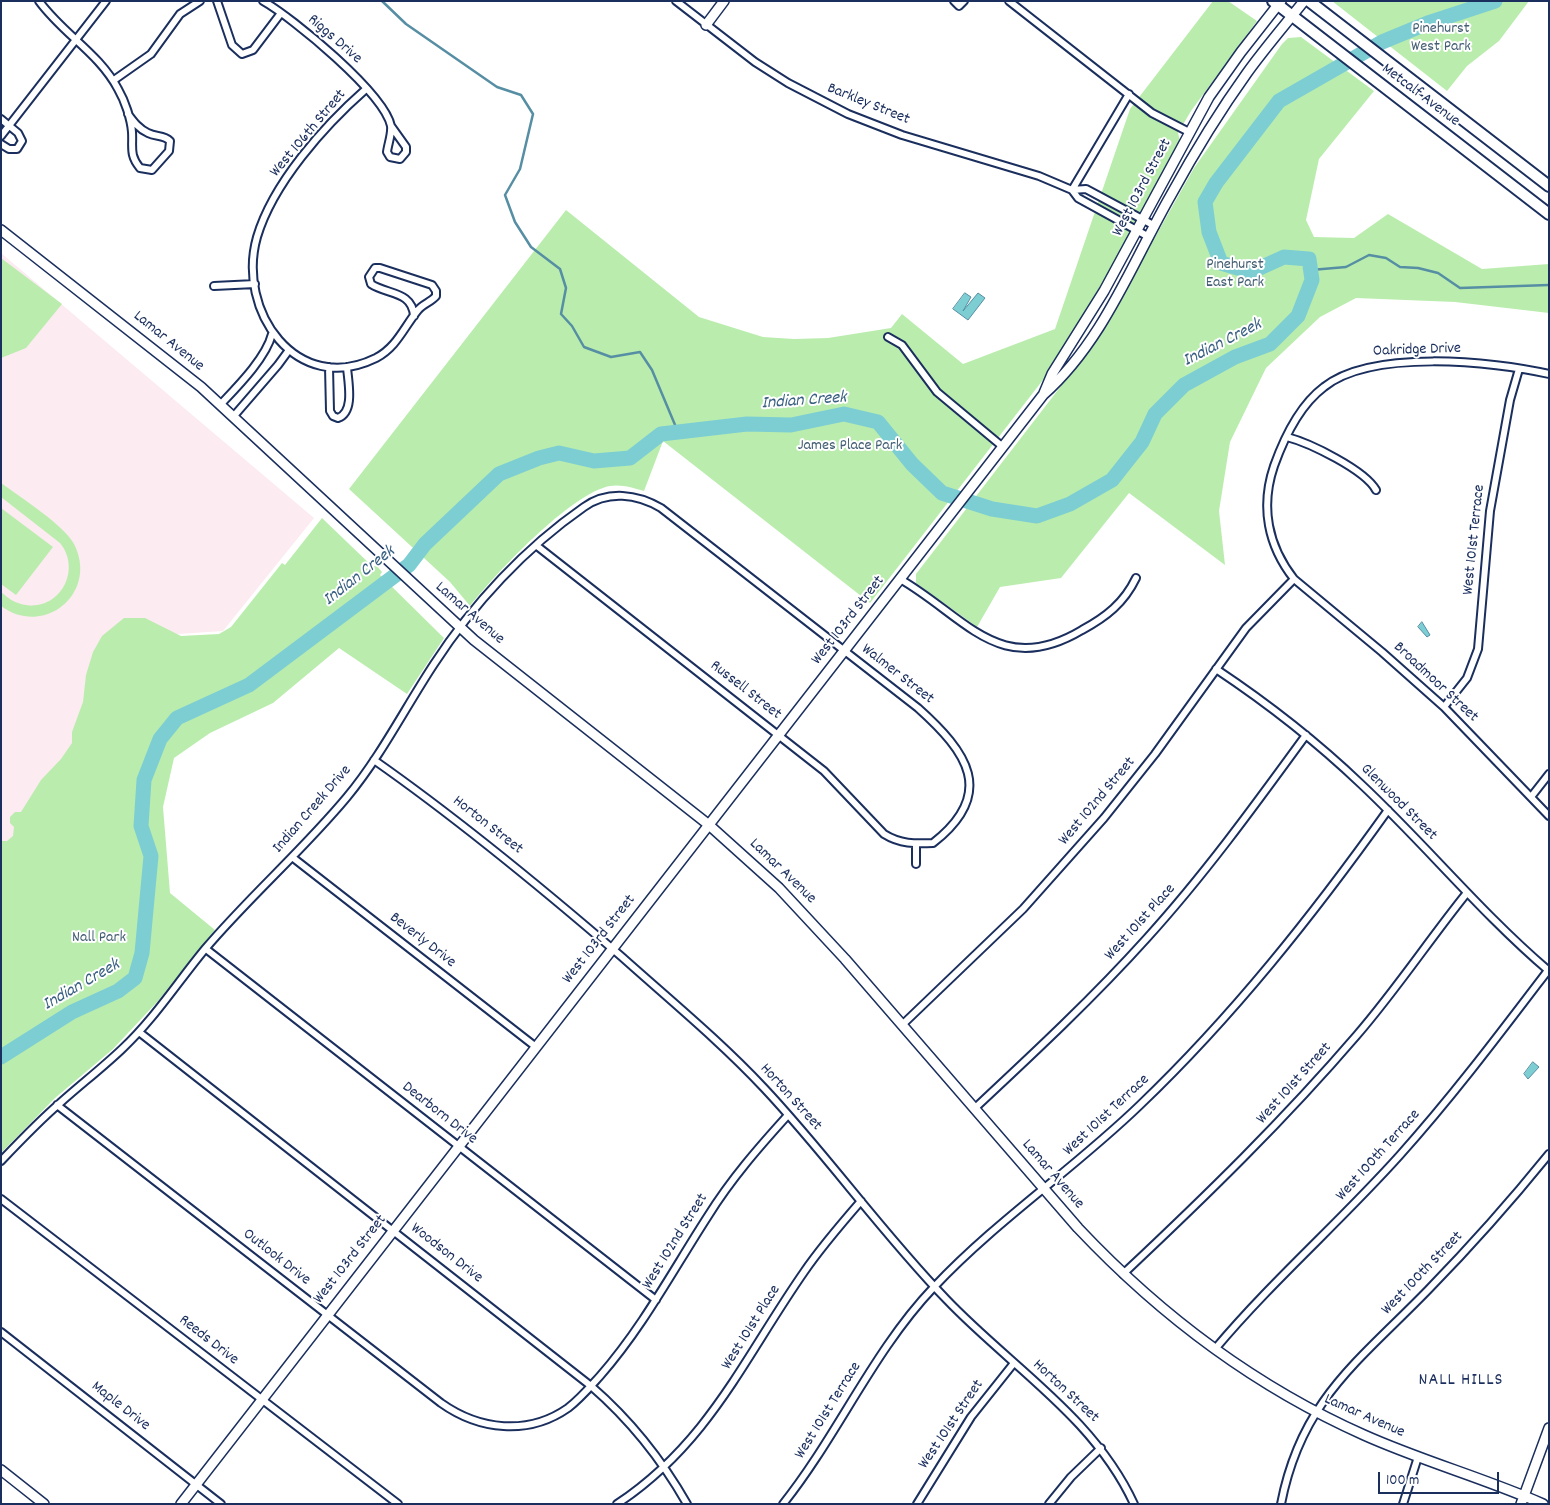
<!DOCTYPE html>
<html>
<head>
<meta charset="utf-8">
<style>
	body { margin:0 }
	#map { position:relative; width:1550px; height:1505px; overflow:hidden; background:#fff; font-family:Dekko,sans-serif }
	canvas { display:block }
	.frame { position:absolute; inset:0; border:2px solid #1b2f5e; pointer-events:none }
	.scale { position:absolute; left:1378px; top:1472px; width:121px; height:22px; box-sizing:border-box; border:2px solid #1b2f5e; border-top:0; padding-left:6px; font-size:15px; line-height:18px; white-space:nowrap; color:#1b2f5e; -webkit-text-stroke:4px #fff; paint-order:stroke }
</style>
</head>
<body>
<div id="map">
<canvas width="1550" height="1505"></canvas>
<div class="frame"></div>
<div class="scale">100 m</div>
</div>
<script>
const ctx = document.querySelector('canvas').getContext('2d');
ctx.lineJoin = 'round';
function fillPath(path, color) { ctx.fillStyle = color; ctx.fill(path, 'evenodd'); }
function trace(path, color, width, dash) { ctx.strokeStyle = color; ctx.lineWidth = width; ctx.lineCap = dash ? 'butt' : 'round'; ctx.setLineDash(dash || []); ctx.stroke(path); }
function label(font, color, halo, rows, align = 'center') {
  ctx.font = font + ' Dekko,sans-serif'; ctx.lineWidth = 4; ctx.setLineDash([]); ctx.textBaseline = 'middle'; ctx.strokeStyle = halo; ctx.fillStyle = color; for (const [text, x, y, turn = 0] of rows) {
    ctx.save(); ctx.translate(x, y); ctx.rotate((+turn || 0) * Math.PI / 180); ctx.textAlign = isNaN(turn) ? turn : align; if (halo) ctx.strokeText(text, 0, 0); ctx.fillText(text, 0, 0); ctx.restore();
  }
}
const built = new Path2D(`
	M1 253 314 518 223 631 178 634 141 648 1 909Z`);
const green = new Path2D(`
	M1213 1H1228L1257 21 1191 111 1178 133 1180 141 1129 233 1128 240 1046 376 870 603 663 441 644 491C634 488 621 484 610 486 571 493 495 574 470 606L450 582 349 489 566 210 699 317 763 337 794 339 828 338 891 328 902 314 963 364 1055 329 1130 109Z
	M1332 1H1529L1499 41 1467 66 1447 91Z
	M1301 37 1374 91 1319 159 1306 220 1314 237 1354 238 1388 214 1482 269 1549 264V313L1455 302 1356 298 1320 317 1266 368 1230 442 1219 511 1225 565 1129 493 1061 578 1000 587 977 627 916 583V574L1098 338 1194 168 1282 44 1288 38Z
	M1 258 62 304 26 348 1 358Z
	M1 483C20 497 64 525 74 544 99 593 44 638 1 606V592C7 597 13 602 21 604 58 614 83 571 60 543L1 497Z
	M1 508 53 547 16 595 1 584Z
	M322 518 373 567 376 565 382 572 380 575 444 638 407 694 339 648 273 703 210 733 174 758 163 807 170 893 215 930 158 1001 113 1049 55 1098 1 1153V841H7L13 836 14 827 10 823V817L15 812H21L41 780 61 759 72 743V732L83 702 86 675 93 652 102 636 124 618H145L181 636 219 634 231 627 282 563 285 565Z`);
const water = new Path2D(`
	M965 293 971 297 963 311 978 293 985 298 968 320 953 309Z
	M1422 622 1430 635 1427 637 1418 627Z
	M1533 1062 1539 1067 1528 1079 1524 1074Z`);
const stream = new Path2D(`
	M382 1 406 24 497 87 521 95 533 114 520 169 505 195 515 222 531 247 560 269 566 288 561 314 572 326 584 347 611 357 640 352 652 370 678 432
	M1311 270 1346 267 1369 255 1386 258 1400 267 1418 268 1438 273 1460 288 1549 285`);
const river = new Path2D(`
	M1 1057 72 1012 118 991 135 978 142 953 151 856 141 826 144 780 160 739 177 718 249 685 409 565 425 544 499 474 539 458 559 453 594 461 630 458 661 434 747 424 791 425 844 414 878 422 912 464 942 493 992 509 1037 516 1070 504 1112 480 1142 442 1155 414 1184 385 1235 357 1270 344 1298 316 1312 280 1309 259 1284 257 1251 272 1221 263 1209 232 1205 202 1216 183 1279 101 1382 42 1428 23 1495 1`);
const street = new Path2D(`
	M39 1C63 34 99 53 118 89 125 101 131 119 132 132 133 147 129 155 140 168L152 170 169 151 170 141C164 135 156 137 148 133 139 129 134 122 128 114
	M217 1 232 45 242 54 253 50 281 13
	M263 1C293 18 384 93 391 126 392 134 388 144 387 152L390 157 400 159 406 152V147L391 126
	M676 1 755 62 788 83 848 114 902 135 1039 176 1072 190 1086 189 1155 226
	M954 1 959 6 964 1
	M1009 1 1152 113 1189 132
	M114 80 151 54 180 14 200 1
	M366 89C324 126 273 183 257 237 236 311 297 397 376 358 397 347 404 327 418 310 423 304 431 302 436 296V291L432 285 380 268H375L369 277 371 284C388 295 412 291 414 316
	M1 119 18 133 22 141 17 149H9L1 144
	M1 136 106 1
	M1072 190 1129 94
	M1072 190 1078 198 1149 237
	M214 286 255 284
	M888 337 902 345 937 392 1003 447
	M329 367 330 411 333 416 338 418C355 412 348 382 347 367
	M1549 374C1492 361 1371 349 1324 387 1300 405 1284 438 1274 466 1260 507 1268 546 1294 579L1382 652 1444 707 1549 816
	M220 405C237 387 266 358 272 334
	M233 417 278 365 289 350
	M1287 437C1310 443 1365 470 1376 490
	M900 579C966 617 1000 679 1082 630 1106 617 1124 603 1136 578
	M1216 669C1267 703 1316 741 1361 784 1426 845 1481 913 1549 971
	M1444 707 1467 678 1478 649 1490 511 1510 400 1519 369
	M374 760C461 821 542 888 622 957 670 1000 720 1041 764 1088 828 1156 882 1233 947 1300 1011 1367 1094 1417 1134 1504
	M1531 797 1549 774
	M292 857 536 1047
	M916 864V844
	M206 949 656 1300
	M902 1025 1023 909 1104 818 1155 754 1246 628 1294 579
	M139 1032 591 1386C629 1419 662 1460 687 1504
	M57 1105 441 1403C479 1430 528 1436 568 1408 580 1399 590 1387 600 1376 643 1327 673 1270 708 1216 731 1179 759 1147 788 1115
	M974 1109C1034 1053 1093 998 1147 938 1205 874 1255 805 1306 735
	M1 1161C20 1141 39 1121 60 1103 80 1085 102 1068 122 1049 154 1019 177 983 205 949 250 896 303 850 347 797 381 756 405 708 434 664 473 604 525 548 584 507 608 490 637 494 661 508L918 708C967 752 997 793 933 843 915 844 900 844 884 834L824 771 537 546
	M1 1199 398 1504
	M1123 1274C1205 1197 1284 1120 1357 1035 1396 990 1429 940 1466 894
	M1 1332 221 1504
	M1215 1349C1272 1281 1340 1222 1400 1155 1453 1096 1501 1032 1549 969
	M617 1504C709 1443 744 1358 804 1272 821 1247 841 1224 861 1201
	M783 1504C838 1435 873 1351 934 1287 997 1220 1074 1169 1140 1105 1233 1016 1313 915 1388 810
	M917 1504 971 1417 1014 1363
	M1049 1504 1071 1477 1101 1448
	M1281 1504C1301 1400 1359 1361 1428 1290 1470 1247 1511 1201 1549 1154
	M1403 1504 1418 1457`);
const secondary = new Path2D(`
	M706 25 724 1
	M1 230 201 387 474 640 709 825 779 888 845 959 1078 1228C1160 1315 1254 1386 1364 1435 1422 1461 1484 1478 1543 1504
	M1044 393 1052 374 1104 291 1209 97 1241 52 1281 1
	M1 1470 44 1504
	M181 1504 1043 395C1103 342 1132 263 1171 195 1194 153 1219 112 1247 73 1265 48 1285 25 1304 1
	M1521 1504 1549 1428`);
const primary = new Path2D(`
	M1273 1 1549 214
	M1309 1 1549 186`);
const parkNames = [
	["Pinehurst",1441,30],
	["West Park",1441,48],
	["Pinehurst",1235,266],
	["East Park",1235,284],
	["James Place Park",850,447],
	["Nall Park",99,939]
];
const streetNames = [
	["Riggs Drive",334,40,41],
	["Metcalf Avenue",1420,96,37],
	["Barkley Street",868,105,22],
	["West 106th Street",309,134,-50],
	["West 103rd Street",1143,188,-62],
	["Lamar Avenue",168,342,39],
	["Oakridge Drive",1417,351,-2],
	["West 101st Terrace",1475,540,-84],
	["Lamar Avenue",469,614,41],
	["West 103rd Street",849,621,-52],
	["Walmer Street",897,675,38],
	["Broadmoor Street",1435,683,43],
	["Russell Street",745,691,38],
	["West 102nd Street",1098,802,-50],
	["Glenwood Street",1398,803,45],
	["Indian Creek Drive",313,810,-49],
	["Horton Street",487,826,38],
	["Lamar Avenue",782,872,44],
	["West 101st Place",1141,923,-48],
	["West 103rd Street",600,940,-52],
	["Beverly Drive",422,941,38],
	["West 101st Street",1295,1084,-48],
	["Horton Street",790,1098,48],
	["Dearborn Drive",439,1114,38],
	["West 101st Terrace",1107,1116,-43],
	["West 100th Terrace",1379,1156,-48],
	["Lamar Avenue",1052,1175,49],
	["West 102nd Street",676,1242,-58],
	["Woodson Drive",446,1254,38],
	["Outlook Drive",276,1258,38],
	["West 103rd Street",351,1260,-52],
	["West 100th Street",1423,1274,-46],
	["West 101st Place",752,1328,-58],
	["Reeds Drive",208,1341,38],
	["Horton Street",1065,1392,43],
	["Maple Drive",120,1407,38],
	["West 101st Terrace",829,1411,-58],
	["Lamar Avenue",1364,1417,24],
	["West 101st Street",952,1425,-56]
];
const waterNames = [
	["Indian Creek",1223,344,-27],
	["Indian Creek",804,402,-4],
	["Indian Creek",360,577,-38],
	["Indian Creek",82,986,-30]
];
const neighbourhoodNames = [
	["NALL HILLS",1461,1382]
];
fillPath(built, '#fcebf0');
fillPath(green, '#baedad');
fillPath(water, '#7dced3');
trace(water, '#568ea4', 1);
trace(stream, '#568ea4', 2.5);
trace(river, '#7dced3', 15);
trace(street, '#1b2f5e', 10);
trace(secondary, '#1b2f5e', 12);
trace(primary, '#1b2f5e', 14);
trace(street, '#fff', 6);
trace(secondary, '#fff', 9);
trace(primary, '#fff', 10);
label('16px', '#435e72', '#fff', parkNames);
label('16px', '#1b2f5e', '#fff', streetNames);
label('italic 18px', '#385f81', '#fff', waterNames);
ctx.letterSpacing = '1px';
label('18px', '#1b2f5e', '#fff', neighbourhoodNames);
ctx.letterSpacing = '0px';
</script>
</body>
</html>
